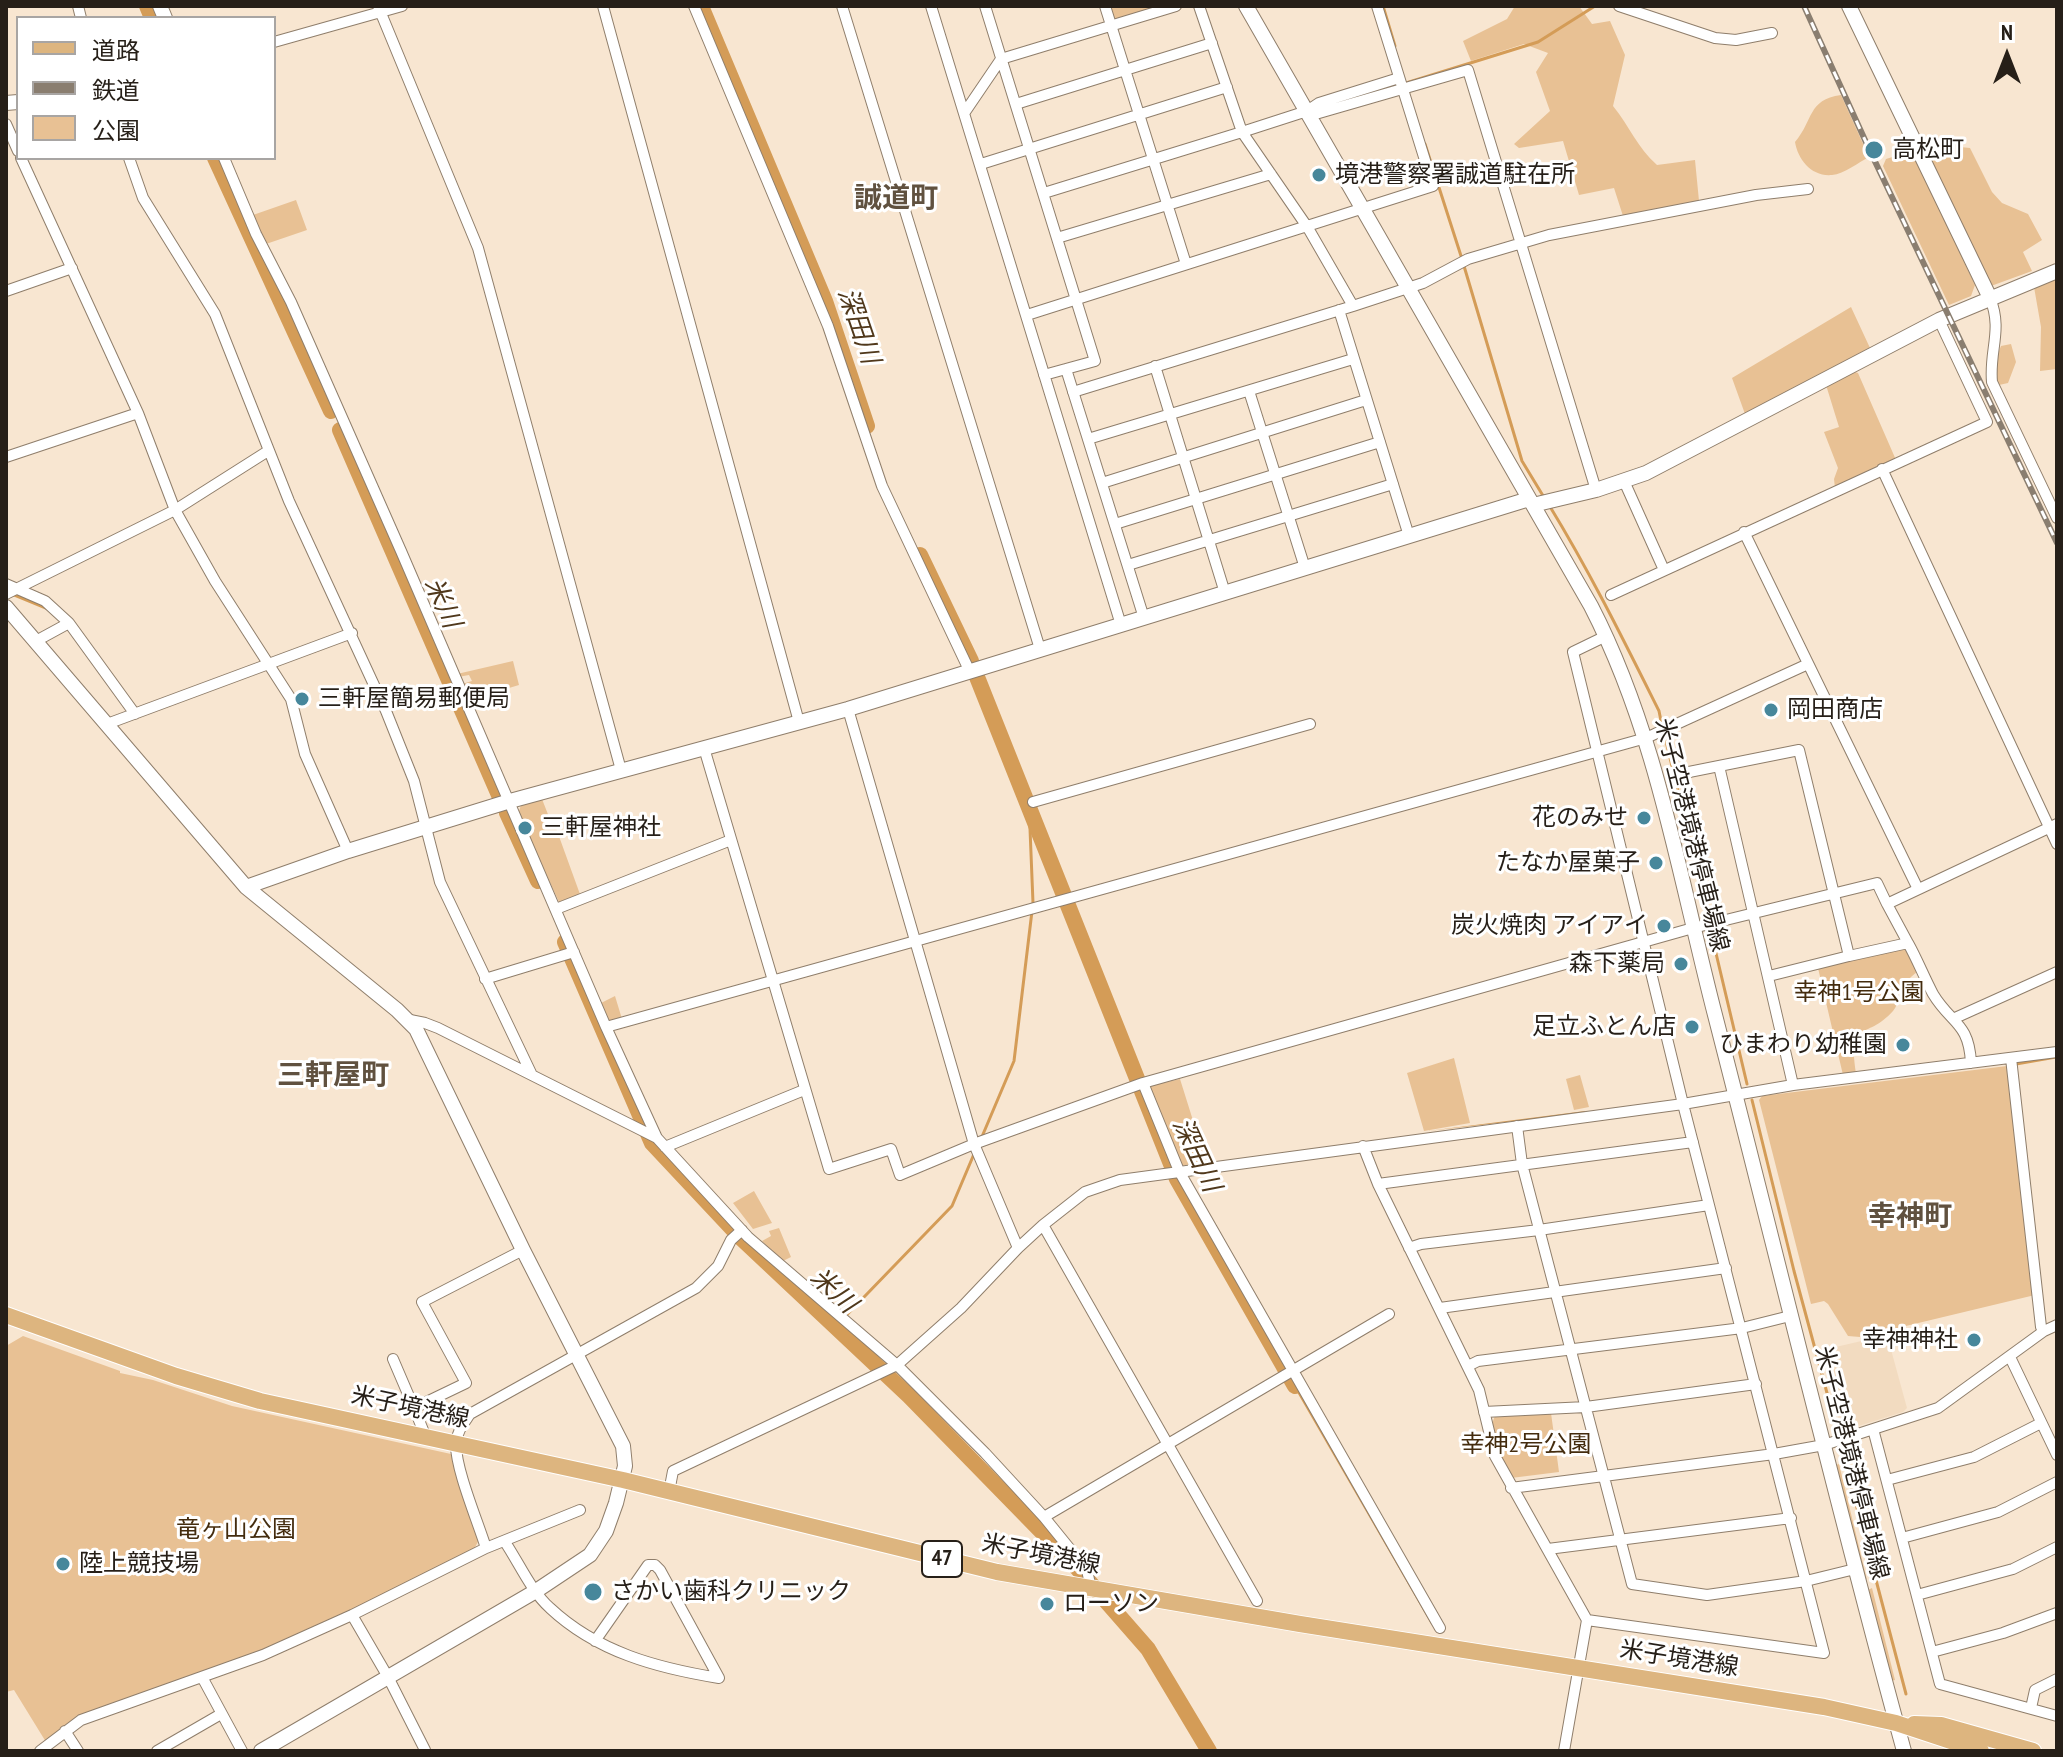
<!DOCTYPE html>
<html>
<head>
<meta charset="utf-8">
<style>
	body { margin:0 }
	#map { position:relative; width:2063px; height:1757px; overflow:hidden; background:#f8e6d1; font-family:"PT Sans Narrow","Noto Sans JP",sans-serif }
	canvas { display:block }
	.frame { position:absolute; inset:0; border:8px solid #261f18; pointer-events:none }
	.legend { position:absolute; left:16px; top:16px; width:260px; height:144px; box-sizing:border-box; background:#fff; border:2px solid #a8a5a3; margin:0; padding:10px 14px; list-style:none; font-size:24px; color:#261f18 }
	.legend li { display:flex; align-items:center; gap:16px; height:40px }
	.legend b { width:40px; border:2px solid #a8a5a3 }
	.north { position:absolute; left:1967px; top:16px; width:80px; height:80px; -webkit-text-stroke:6px #fff; paint-order:stroke; rotate:0deg; font-size:22px; font-weight:700; line-height:32px; text-align:center; color:#261f18 }
	.north::after { content:''; display:block; margin:auto; width:28px; height:36px; background:#261f18; clip-path:polygon(50% 0,100% 100%,50% 72%,0 100%) }
</style>
</head>
<body>
<div id="map">
<canvas width="2063" height="1757"></canvas>
<div class="frame"></div>
<ul class="legend">
<li><b style="height:10px;background:#ddb57f"></b>道路</li>
<li><b style="height:10px;background:#8a7e70"></b>鉄道</li>
<li><b style="height:22px;background:#e8c194"></b>公園</li>
</ul>
<div class="north">N</div>
</div>
<script>
const ctx = document.querySelector('canvas').getContext('2d');
ctx.lineJoin = 'round';
function fillPath(path, color) { ctx.fillStyle = color; ctx.fill(path, 'evenodd'); }
function trace(path, color, width, dash) { ctx.strokeStyle = color; ctx.lineWidth = width; ctx.lineCap = dash ? 'butt' : 'round'; ctx.setLineDash(dash || []); ctx.stroke(path); }
function label(font, color, halo, rows, align = 'center') {
  ctx.font = font + ' "PT Sans Narrow","Noto Sans JP",sans-serif'; ctx.lineWidth = 6; ctx.setLineDash([]); ctx.textBaseline = 'middle'; ctx.strokeStyle = halo; ctx.fillStyle = color; for (const [text, x, y, turn = 0] of rows) {
    ctx.save(); ctx.translate(x, y); ctx.rotate((+turn || 0) * Math.PI / 180); ctx.textAlign = isNaN(turn) ? turn : align; if (halo) ctx.strokeText(text, 0, 0); ctx.fillText(text, 0, 0); ctx.restore();
  }
}
const built = new Path2D(`
	M1887 1335 1907 1408 1903 1412 1849 1429 1844 1426 1823 1350Z`);
const green = new Path2D(`
	M1107 6H1162L1113 22Z
	M1515 6H1579L1592 24 1610 21 1625 55 1613 106C1630 127 1637 147 1657 165L1695 160 1699 201 1623 216 1614 188 1579 195 1563 141 1519 148 1514 144 1550 111 1536 72 1548 53 1524 44 1471 61 1463 41 1507 19Z
	M1841 95 1869 157C1859 162 1844 174 1832 175 1812 177 1798 160 1795 142 1814 120 1807 100 1841 95Z
	M1956 139 1960 147 1970 148 1992 192 2002 203 2028 214 2042 240 2023 252 2032 271 1991 286 1925 152 1930 145Z
	M1909 152 1916 158 1975 285 1971 296 1949 305 1883 166 1886 159Z
	M296 200 307 230 266 244 253 215Z
	M2055 278 2057 369 2040 371 2041 327 2034 287Z
	M1851 307 1870 348 1745 414 1732 378Z
	M2011 344 2016 362 2008 383 1999 385 1993 367 2001 346Z
	M1852 371 1858 373 1896 460 1835 488 1834 479 1838 468 1824 432 1839 427 1826 385Z
	M513 661 519 685 469 700 462 684 472 681 469 675 458 677 457 674Z
	M542 799 549 817H552L581 897 560 904 518 814 521 805Z
	M1902 946 1908 949 1919 970C1914 975 1904 982 1900 988 1896 996 1900 1003 1893 1011 1865 1042 1848 1017 1856 1073L1843 1075 1818 968Z
	M615 996 622 1019 609 1022 601 1003Z
	M1454 1058 1470 1123 1424 1131 1407 1073Z
	M2007 1066 2035 1295 1860 1337 1848 1336 1828 1304 1824 1301 1811 1304 1759 1100 1762 1096Z
	M1580 1075 1589 1107 1574 1110 1566 1079Z
	M1180 1079 1206 1162 1179 1166 1149 1086Z
	M754 1191 772 1223 753 1229 733 1203Z
	M779 1228 791 1257 783 1261 762 1241 771 1236 769 1231Z
	M23 1336 120 1371V1373L153 1380 232 1406 451 1454 479 1540 474 1549 352 1610 253 1654 152 1689 46 1742 14 1690 6 1692V1346Z
	M1551 1413 1559 1472 1511 1478C1502 1462 1485 1435 1495 1416Z
	M1839 1464 1867 1580 1864 1576 1836 1465Z
	M1872 1588 1895 1680 1891 1681 1868 1590Z`);
const water = new Path2D(`
	M1585 1111 1586 1113 1428 1131Z
	M1292 1378 1433 1623 1431 1624 1290 1380Z`);
const stream = new Path2D(`
	M1383 6 1395 46
	M1406 83 1538 42 1595 6
	M1343 101 1388 87
	M1425 144 1462 259
	M1464 266 1522 461 1545 499
	M1549 505C1590 572 1624 641 1659 711L1662 726
	M12 594 46 608
	M1664 733 1709 920
	M1029 804 1033 903
	M1710 928 1747 1084
	M2016 1064 2056 1057
	M1752 1100 1794 1271 1837 1430
	M981 1139 1014 1061 1032 911
	M836 1326 952 1206 974 1154
	M1841 1447 1906 1694`);
const river = new Path2D(`
	M147 6 152 18
	M701 6 825 301 867 426
	M215 158 331 411
	M340 430 499 795
	M920 555 971 661
	M977 677 1177 1179 1295 1386
	M507 813 538 881
	M565 942 652 1143 742 1239 909 1396 1078 1569 1148 1649 1209 1751`);
const street = new Path2D(`
	M78 6 81 18
	M378 6 478 248 621 770
	M603 6 799 722
	M694 6 828 326 882 486 970 672
	M842 6 1040 649
	M931 6 1121 625
	M985 6 1095 361 1044 375
	M1105 6 1186 264
	M1619 6 1715 38 1736 40 1772 33
	M274 42 402 6
	M1016 104 1212 43
	M1307 111 1319 113 1468 70 1596 490
	M965 112 1001 59 1176 6
	M6 124 18 151
	M21 158 138 413 175 510 215 581 291 699 305 754 348 851
	M129 158 143 198 215 314 289 501 386 711 414 781 440 882 531 1073
	M224 158 256 234 291 302 401 551 606 1027 657 1138
	M981 164 1227 87
	M1044 193 1242 132 1307 111 1319 103 1399 78
	M1057 238 1271 174
	M6 291 72 268
	M1990 298C2003 330 1989 350 1992 382L2057 518
	M1353 306 1423 283 1468 259 1549 235 1756 195 1808 189
	M1339 310 1409 536
	M1027 315 1433 186 1377 6
	M1155 366 1225 593
	M1066 369 1144 618
	M1249 391 1305 568
	M1073 392 1353 306 1308 228 1242 132 1199 6
	M1088 439 1353 359
	M6 457 138 413
	M1882 469 2057 844
	M1624 481 1664 570
	M1102 483 1366 400
	M1115 524 1380 442
	M1744 532 1918 889
	M1128 565 1393 484
	M6 584 45 601 69 623 36 641
	M6 594 175 510 268 451
	M1611 595 1987 422 1939 320
	M69 623 135 714
	M848 709 974 1144 1018 1248
	M107 724 352 633
	M704 748 829 1169 891 1149 900 1175 974 1144 1143 1083 1693 928 1877 883 1887 904 2057 824
	M1719 766 1793 1085
	M1679 774 1799 750 1849 956 1769 976
	M1033 802 1310 724
	M1887 904 1908 943
	M556 909 731 840
	M1849 956 1908 943C1917 959 1924 977 1933 994 1951 1024 1969 1022 1971 1063
	M485 979 574 952
	M1955 1018 2057 972
	M410 1020 425 1023 438 1028 657 1138 748 1237 897 1365 985 1453 1044 1517 1087 1570 1091 1589
	M606 1027 1646 738 1808 664
	M2011 1058 2041 1327 2044 1331
	M1143 1083 1179 1171 1440 1628
	M1517 1126 1522 1164 1632 1584 1707 1595 1806 1581 1855 1569
	M1363 1146 1378 1184 1479 1390 1495 1456 1587 1620 1564 1751
	M665 1147 804 1090
	M1378 1184 1693 1142
	M1043 1225 1257 1601
	M1409 1248 1421 1244 1539 1230 1709 1205
	M1440 1308 1726 1268
	M2010 1357 2057 1455
	M393 1359 414 1408
	M1468 1366 1478 1361 1742 1328 1790 1316
	M1484 1412 1586 1407 1756 1384
	M1873 1429 1940 1684 2057 1716
	M425 1435 414 1408 466 1383 422 1302 523 1250
	M1887 1480 1974 1457 2041 1423
	M1511 1488 1774 1454 1824 1445 1938 1408 2044 1331 2057 1325
	M669 1492 673 1471 897 1365 961 1308 1018 1248 1043 1225 1085 1192 1120 1180 1683 1104 1793 1085 2057 1052
	M1044 1517 1389 1314
	M1902 1538 1998 1512 2057 1482
	M505 1542C519 1563 531 1591 550 1608 597 1652 657 1668 719 1678L660 1570 655 1565H648L595 1641
	M486 1548C478 1522 455 1468 456 1443 457 1431 464 1423 470 1414L696 1288 718 1266 731 1240 742 1230
	M1548 1549 1791 1518
	M1917 1595 2013 1569 2057 1547
	M352 1615 388 1677 425 1750
	M1587 1620 1824 1653 1683 1104 1573 652 1606 636
	M1932 1652 2003 1633 2057 1613
	M202 1677 242 1751
	M2031 1708 2035 1690 2057 1679
	M65 1731 78 1751
	M40 1751 81 1720 263 1655 352 1615 486 1548 580 1510
	M157 1751 221 1714`);
const secondary = new Path2D(`
	M160 6 165 18
	M1246 6 1591 606C1657 734 1679 876 1715 1015 1778 1260 1837 1507 1904 1751
	M1849 6 1990 298
	M6 103 18 102
	M1533 505 1596 490 1646 473 1939 320 2057 271
	M6 607 246 887 397 1010 416 1029 523 1250 623 1446 625 1466 616 1503 606 1531 590 1555 536 1591 261 1751
	M246 887 348 851 510 801 848 709 1529 499`);
const primary = new Path2D(`
	M6 1315 176 1376 260 1401 623 1480 997 1572 1300 1624 1824 1707 1896 1723 1981 1751
	M1914 1724 1941 1725 2033 1751`);
const rail = new Path2D(`
	M1804 6 1870 151 2057 543`);
const markers = [
	[1874,150,10,"#47879b"],
	[1319,175,8,"#47879b"],
	[302,699,8,"#47879b"],
	[1771,710,8,"#47879b"],
	[1644,818,8,"#47879b"],
	[525,828,8,"#47879b"],
	[1656,863,8,"#47879b"],
	[1664,926,8,"#47879b"],
	[1681,964,8,"#47879b"],
	[1692,1027,8,"#47879b"],
	[1903,1045,8,"#47879b"],
	[1974,1340,8,"#47879b"],
	[63,1564,8,"#47879b"],
	[593,1592,10,"#47879b"],
	[1047,1604,8,"#47879b"]
];
const shields = [
	[942,1559,40]
];
const shieldNames = [
	["47",942,1559]
];
const poiNames = [
	["高松町",1892,150],
	["境港警察署誠道駐在所",1335,175],
	["三軒屋簡易郵便局",318,699],
	["岡田商店",1787,710],
	["花のみせ",1628,818,"right"],
	["三軒屋神社",541,828],
	["たなか屋菓子",1640,863,"right"],
	["炭火焼肉 アイアイ",1648,926,"right"],
	["森下薬局",1665,964,"right"],
	["足立ふとん店",1676,1027,"right"],
	["ひまわり幼稚園",1887,1045,"right"],
	["幸神神社",1958,1340,"right"],
	["陸上競技場",79,1564],
	["さかい歯科クリニック",611,1592],
	["ローソン",1063,1604]
];
const streetNames = [
	["米子空港境港停車場線",1691,835,76],
	["米子境港線",410,1408,12],
	["米子空港境港停車場線",1851,1463,76],
	["米子境港線",1041,1555,11],
	["米子境港線",1679,1659,9]
];
const parkNames = [
	["幸神1号公園",1859,993],
	["幸神2号公園",1526,1445],
	["竜ヶ山公園",236,1530]
];
const waterNames = [
	["深田川",858,326,71],
	["米川",442,603,66],
	["深田川",1196,1155,65],
	["米川",833,1291,43]
];
const quarterNames = [
	["誠道町",896,199],
	["三軒屋町",333,1076],
	["幸神町",1910,1217]
];
fillPath(built, '#f2dbc0');
fillPath(green, '#e8c194');
fillPath(water, '#d49c57');
trace(stream, '#d49c57', 3);
trace(river, '#d49c57', 16);
trace(street, '#8f7e6b', 12);
trace(secondary, '#8f7e6b', 16);
trace(primary, '#fff', 18);
trace(street, '#fff', 10);
trace(secondary, '#fff', 14);
trace(primary, '#ddb57f', 16);
trace(rail, '#8a7e70', 6);
trace(rail, '#fff', 3, [9]);
for (const [x, y, r, color] of markers) { const dot = new Path2D(); dot.arc(x, y, r, 0, 2 * Math.PI); ctx.fillStyle = color; ctx.fill(dot); trace(dot, '#fff', 3); }
for (const [x, y, w] of shields) { const box = new Path2D(); box.roundRect(x - w / 2, y - 18, w, 36, 6); ctx.fillStyle = '#fff'; ctx.fill(box); trace(box, '#261f18', 2); }
label('bold 22px', '#261f18', null, shieldNames);
label('24px', '#261f18', '#fff', poiNames, 'left');
label('24px', '#261f18', '#fff', streetNames);
label('24px', '#442c0e', '#fff', parkNames);
label('italic 26px', '#50381b', '#fff', waterNames);
label('bold 28px', '#60513f', '#fff', quarterNames);
</script>
</body>
</html>
